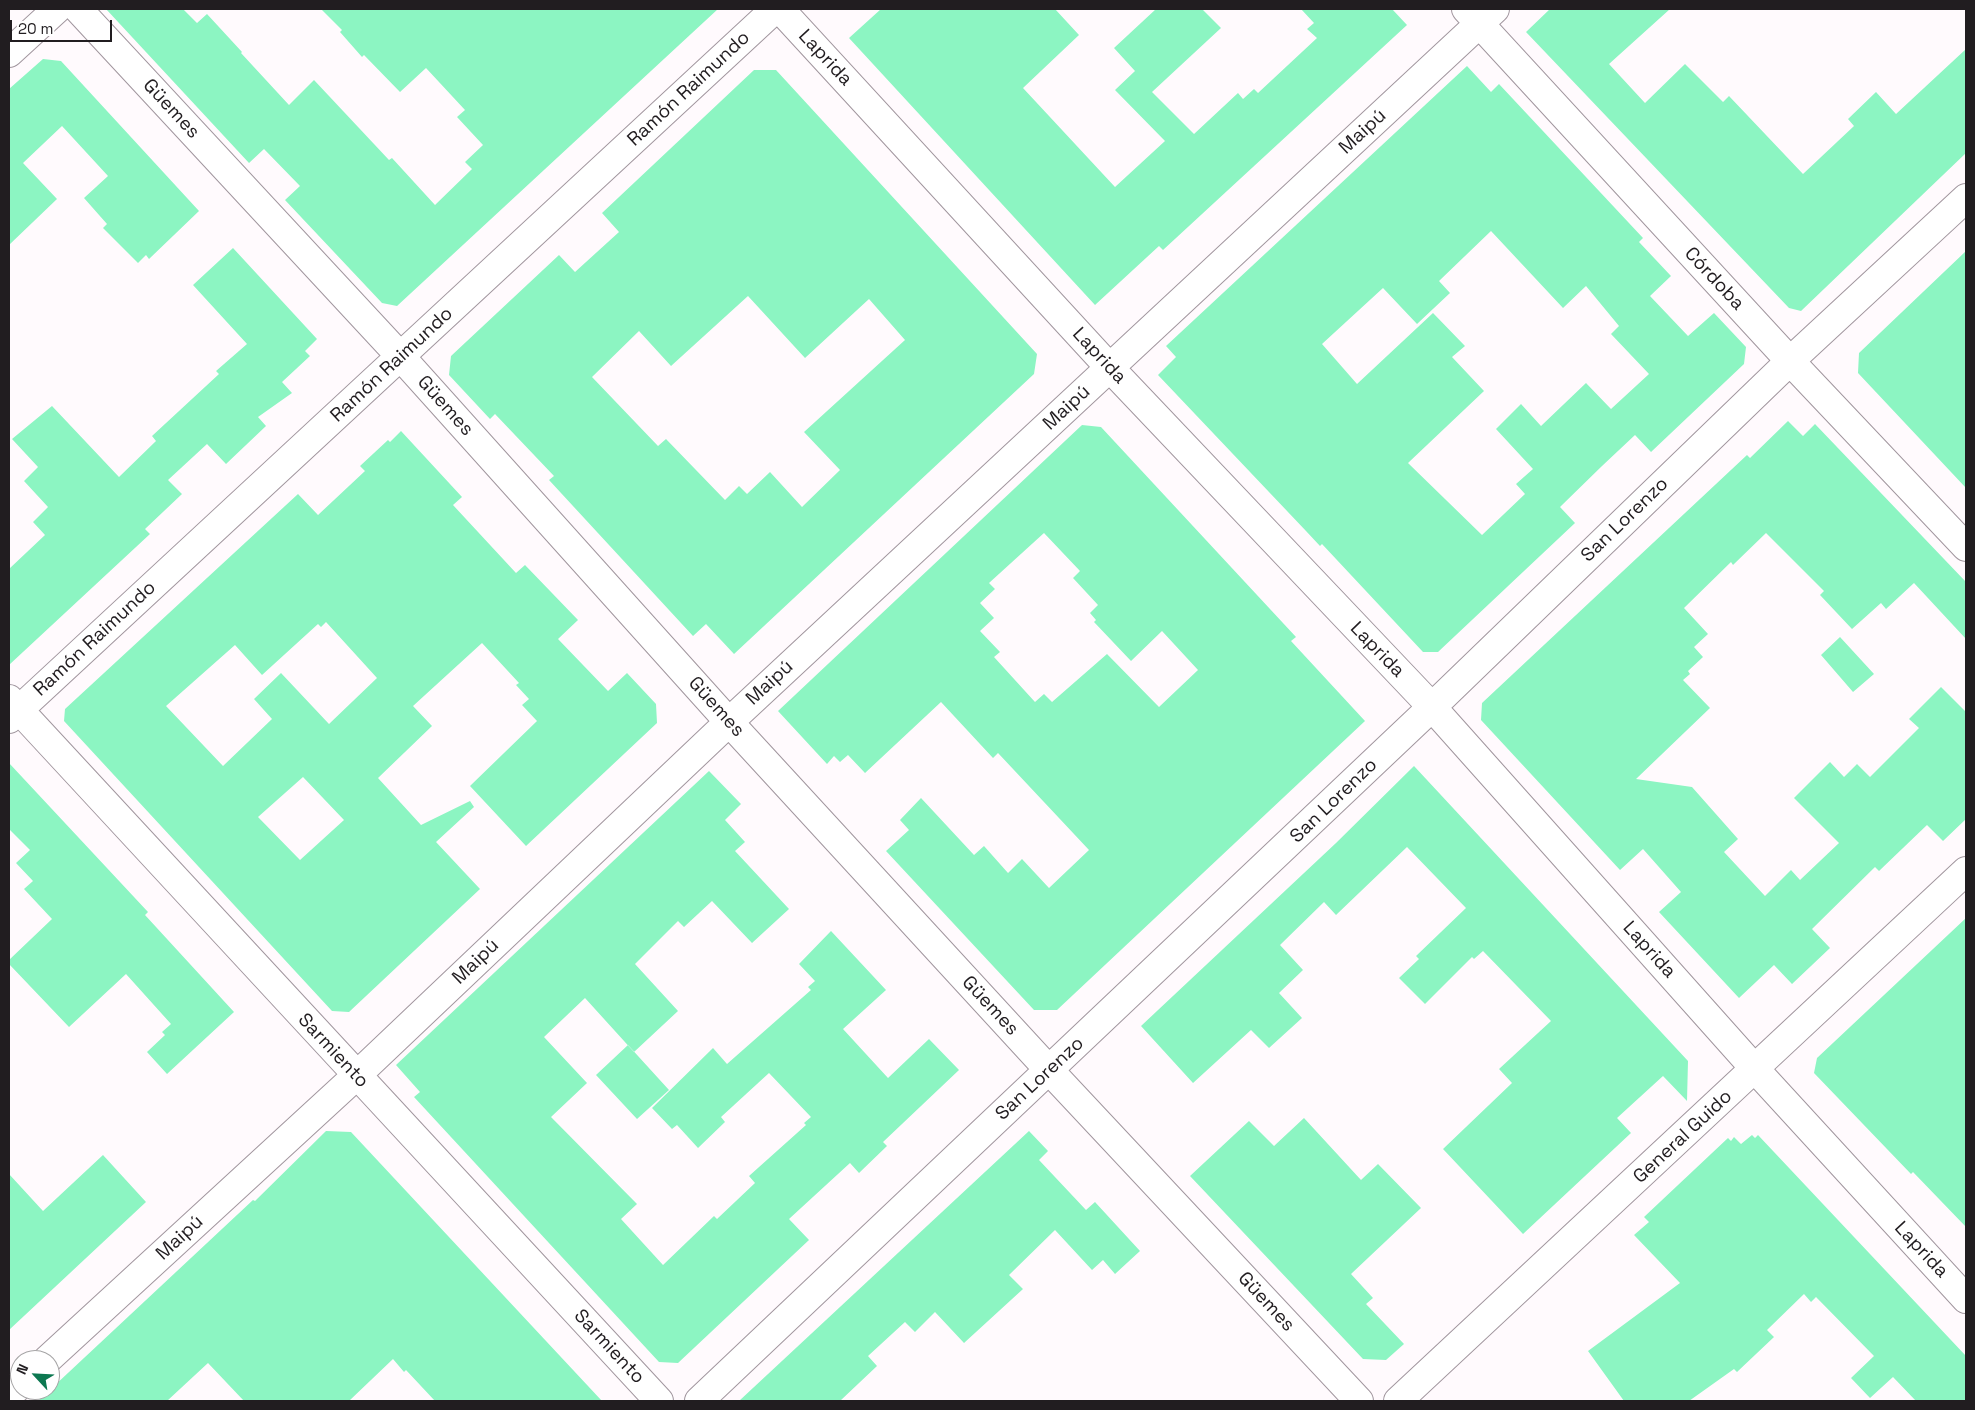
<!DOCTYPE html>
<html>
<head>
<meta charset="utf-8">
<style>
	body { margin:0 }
	#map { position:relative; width:1975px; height:1410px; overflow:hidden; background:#fffafd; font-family:"Space Grotesk",sans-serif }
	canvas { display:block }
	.frame { position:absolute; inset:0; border:10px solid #211d20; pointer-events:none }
	.north { position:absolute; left:10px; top:1350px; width:50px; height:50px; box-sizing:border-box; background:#fff; border:1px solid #a6a5a6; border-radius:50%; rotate:295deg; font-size:14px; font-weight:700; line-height:20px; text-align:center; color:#211d20 }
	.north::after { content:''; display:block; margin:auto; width:18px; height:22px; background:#0d7851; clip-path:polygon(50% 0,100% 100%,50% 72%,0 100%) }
	.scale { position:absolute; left:10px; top:20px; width:102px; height:22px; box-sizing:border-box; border:2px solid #211d20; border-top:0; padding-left:6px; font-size:15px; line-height:18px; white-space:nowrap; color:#211d20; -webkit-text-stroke:4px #fff; paint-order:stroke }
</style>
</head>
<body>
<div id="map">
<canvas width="1975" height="1410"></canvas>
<div class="frame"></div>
<div class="north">N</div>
<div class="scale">20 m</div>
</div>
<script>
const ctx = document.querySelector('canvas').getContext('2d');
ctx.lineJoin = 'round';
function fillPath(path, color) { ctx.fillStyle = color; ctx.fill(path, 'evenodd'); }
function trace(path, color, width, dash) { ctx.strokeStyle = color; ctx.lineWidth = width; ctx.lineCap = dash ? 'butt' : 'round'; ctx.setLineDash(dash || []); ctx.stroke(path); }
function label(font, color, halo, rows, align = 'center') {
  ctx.font = font + ' "Space Grotesk",sans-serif'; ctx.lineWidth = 4; ctx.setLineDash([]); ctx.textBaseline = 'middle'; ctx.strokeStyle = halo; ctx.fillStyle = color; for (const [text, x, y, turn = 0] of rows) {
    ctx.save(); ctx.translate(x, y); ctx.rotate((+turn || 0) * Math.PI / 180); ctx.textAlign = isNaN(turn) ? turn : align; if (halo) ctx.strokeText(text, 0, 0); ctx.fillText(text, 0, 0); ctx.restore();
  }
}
const building = new Path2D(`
	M106 9H183L197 23 207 14 242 52 241 53 289 105 314 80 389 160 392 158 435 205 472 169 465 162 483 145 457 117 465 110 426 68 400 92 364 55 362 57 340 32 342 30 321 9H718L397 306 382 303 285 200 300 186 264 149 249 163Z
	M881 9H1055L1079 35 1023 88 1115 187 1165 141 1115 90 1135 71 1114 48 1156 9H1202L1221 28 1152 92 1194 134 1238 93 1243 99 1254 89 1258 93 1317 38 1307 29 1314 23 1301 9H1392L1407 25 1163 250 1159 246 1095 305 849 38Z
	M1550 9H1670L1609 64 1645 103 1685 64 1723 102 1729 96 1803 174 1854 126 1848 119 1876 92 1896 114 1966 49V153L1801 311 1789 308 1526 32Z
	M43 59 61 61 199 211 149 259 146 255 138 263 103 228 107 224 84 198 108 176 62 126 23 163 57 199 9 245V89Z
	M1467 66 1491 92 1499 84 1643 238 1639 242 1671 276 1650 296 1688 336 1714 313 1746 347 1744 364 1651 452 1635 435 1602 466 1560 507 1575 523 1438 652H1423L1322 544 1320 546 1306 531 1158 375 1176 357 1166 346ZM1491 231 1563 308 1586 286 1619 326 1611 334 1649 374 1611 409 1586 383 1541 426 1521 404 1496 429 1533 469 1516 484 1525 494 1482 535 1408 463 1484 391 1452 357 1465 346 1433 313 1357 384 1322 344 1383 288 1417 324 1450 293 1439 281Z
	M754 70H776L1037 354 1034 374 734 654 706 624 693 636 549 480 554 476 495 414 490 419 449 375 451 356 559 255 575 272 619 232 602 213ZM748 296 805 358 869 299 905 340 804 432 840 470 802 507 770 472 747 494 739 486 725 500 666 439 658 446 592 377 639 331 671 366Z
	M233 248 317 339 305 351 310 356 282 382 292 393 258 417 266 426 226 464 207 444 168 480 182 494 145 529 150 534 9 665V569L45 535 33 522 48 507 24 481 38 467 12 439 52 406 119 477 156 441 152 436 219 374 216 371 247 344 193 285Z
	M1966 251V488L1858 373 1859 353Z
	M1788 421 1803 436 1815 424 1966 582V639L1914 583 1886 609 1881 603 1852 629 1820 595 1824 591 1766 533 1733 565 1731 562 1684 608 1708 634 1694 647 1703 657 1688 671 1690 674 1683 680 1710 708 1636 779 1692 787 1738 839 1724 852 1765 896 1791 870 1800 880 1839 843 1794 798 1830 762 1844 777 1857 764 1870 777 1919 728 1909 719 1941 687 1966 712V819L1943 841 1927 825 1879 871 1875 867 1812 929 1830 948 1792 984 1774 965 1739 998 1659 912 1681 892 1643 849 1620 870 1481 720 1482 703 1747 455 1750 458Z
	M1082 425 1101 427 1296 637 1291 641 1365 721 1057 1010H1034L886 851 909 830 900 820 921 798 974 855 984 846 1008 873 1022 859 1049 888 1089 850 998 753 993 758 941 702 865 773 848 755 840 762 834 756 827 764 778 711ZM1044 533 1080 571 1073 578 1098 605 1090 613 1096 620 1094 622 1131 661 1162 631 1198 670 1159 707 1107 654 1052 702 1044 694 1035 702 994 657 1000 652 980 631 994 618 980 603 995 589 989 583Z
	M401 431 462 497 453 505 516 573 525 565 578 620 558 639 608 691 627 673 656 704 657 723 526 846 470 786 537 721 522 705 529 699 516 685 519 683 482 643 413 706 432 726 378 778 421 825 470 801 474 807 436 842 480 889 349 1012 332 1011 64 721 65 709 298 494 318 515 365 471 360 466 388 440 390 442ZM326 622 377 678 329 724 281 673 254 699 272 719 223 766 166 706 235 645 262 675 318 624 321 627ZM303 777 344 820 300 860 258 817Z
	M1840 637 1874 674 1853 692 1821 655Z
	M9 763 148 912 145 915 234 1012 167 1074 147 1052 165 1035 162 1032 171 1024 126 974 69 1027 9 964V960L52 919 24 889 33 881 16 863 30 850 9 829Z
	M1414 766 1688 1061 1687 1101 1663 1076 1617 1118 1631 1133 1523 1234 1443 1149 1512 1083 1499 1069 1551 1021 1483 951 1474 959 1472 957 1425 1004 1399 978 1419 959 1416 956 1466 908 1407 847 1336 915 1324 902 1280 945 1303 970 1279 993 1302 1018 1269 1048 1251 1030 1193 1083 1141 1026 1336 843Z
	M709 771 741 804 725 820 745 842 735 851 789 909 752 943 712 901 684 927 678 921 635 964 678 1011 634 1052 585 998 544 1037 587 1083 551 1117 637 1204 621 1219 663 1265 714 1216 717 1219 755 1183 749 1176 806 1125 804 1123 811 1117 769 1073 721 1117 725 1122 698 1148 677 1125 672 1129 652 1108 713 1048 727 1064 811 990 808 987 815 981 799 964 831 931 886 990 843 1029 888 1078 929 1039 959 1070 883 1142 887 1146 859 1173 850 1163 789 1219 809 1240 678 1363 659 1362 414 1097 420 1092 396 1065Z
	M1966 918V1227L1913 1172 1911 1174 1814 1073 1817 1058Z
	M628 1045 669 1090 637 1119 596 1075Z
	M1304 1118 1361 1180 1378 1164 1421 1208 1351 1274 1373 1298 1366 1304 1404 1344 1386 1360 1363 1359 1190 1176 1249 1121 1274 1146Z
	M326 1131 351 1132 602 1401H435L406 1370 404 1372 393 1359 349 1401H244L208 1363 167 1401H38L253 1200 255 1201Z
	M1029 1131 1048 1151 1039 1160 1086 1210 1095 1202 1140 1251 1115 1274 1103 1260 1092 1270 1055 1230 1009 1275 1023 1289 964 1343 935 1312 915 1332 905 1322 868 1356 877 1366 840 1401H739Z
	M1752 1135 1755 1138 1758 1135 1966 1356V1401H1916L1893 1377 1870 1398 1851 1378 1874 1356 1816 1297 1811 1302 1804 1294 1767 1330 1774 1337 1737 1372 1734 1369 1689 1401H1624L1588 1351 1680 1283 1634 1235 1649 1222 1644 1217 1728 1138 1731 1141 1734 1137 1741 1144Z
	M103 1155 146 1202 9 1330V1174L43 1211Z`);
const minor = new Path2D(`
	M78 9 401 357 729 722 1049 1070 1359 1401
	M780 9 1110 368 1432 707 1755 1069 1966 1299
	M1466 9 1790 361 1966 547
	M9 53 57 9
	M9 699 659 1401
	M9 719 775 9
	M47 1360 356 1076 729 722 1495 9
	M9 1395 20 1385
	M699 1401 1432 707 1790 361 1966 198
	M1398 1401 1966 871`);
const streetNames = [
	["Laprida",825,58,47],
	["Ramón Raimundo",689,89,-43],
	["Güemes",171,109,47],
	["Maipú",1363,132,-43],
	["Córdoba",1714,279,47],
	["Laprida",1099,356,47],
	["Ramón Raimundo",392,365,-43],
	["Güemes",445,406,48],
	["Maipú",1067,408,-43],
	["San Lorenzo",1625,520,-44],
	["Ramón Raimundo",95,639,-43],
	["Laprida",1377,650,46],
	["Maipú",770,683,-43],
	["Güemes",716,707,48],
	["San Lorenzo",1334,801,-44],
	["Laprida",1649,950,48],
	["Maipú",476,962,-44],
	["Güemes",990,1006,47],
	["Sarmiento",333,1051,47],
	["San Lorenzo",1040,1079,-43],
	["General Guido",1683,1137,-43],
	["Maipú",180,1238,-43],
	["Laprida",1921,1250,47],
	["Güemes",1266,1302,47],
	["Sarmiento",609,1347,47]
];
fillPath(building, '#8cf5c2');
trace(minor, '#a1969e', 30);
trace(minor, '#fff', 28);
label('19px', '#211d20', '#fff', streetNames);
</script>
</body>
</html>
